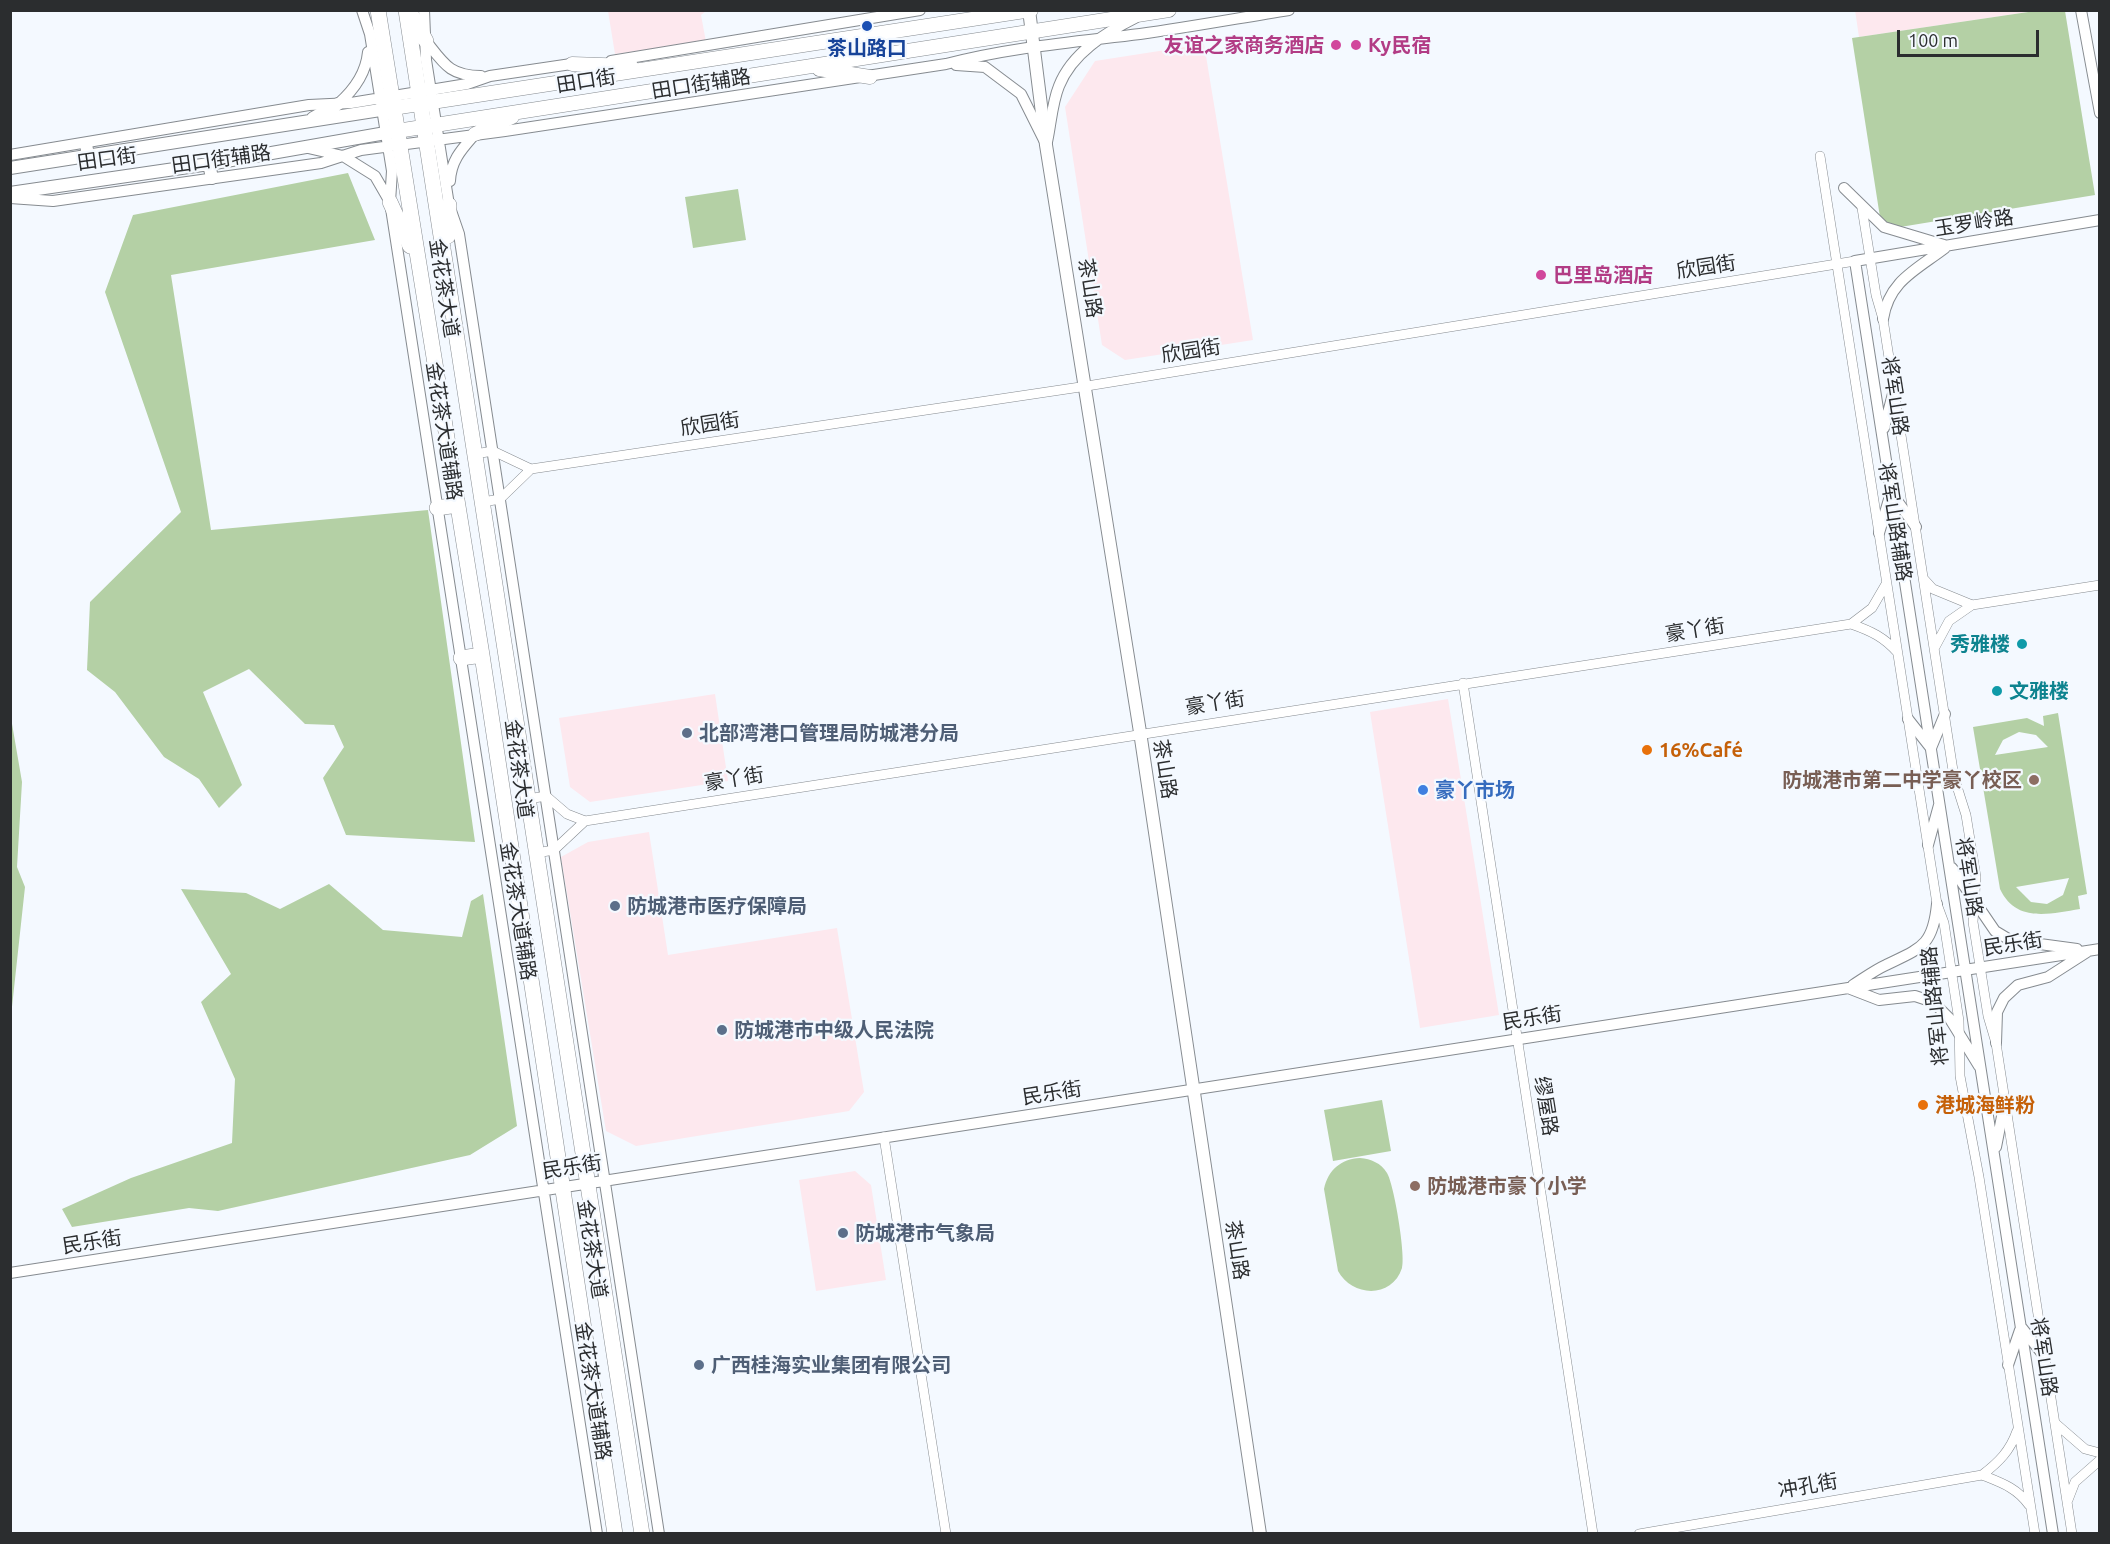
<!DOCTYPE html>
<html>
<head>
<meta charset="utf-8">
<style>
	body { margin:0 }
	#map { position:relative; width:2110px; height:1544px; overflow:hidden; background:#f4f9ff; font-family:Ubuntu,sans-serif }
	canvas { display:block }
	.frame { position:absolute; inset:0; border:12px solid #2b2d2f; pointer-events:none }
	.scale { position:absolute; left:1897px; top:30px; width:142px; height:27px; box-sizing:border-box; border:3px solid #2b2d2f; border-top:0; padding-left:8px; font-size:18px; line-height:21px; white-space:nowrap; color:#2b2d2f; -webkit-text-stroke:4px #f4f9ff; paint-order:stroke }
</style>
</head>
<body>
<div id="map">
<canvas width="2110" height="1544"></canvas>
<div class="frame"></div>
<div class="scale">100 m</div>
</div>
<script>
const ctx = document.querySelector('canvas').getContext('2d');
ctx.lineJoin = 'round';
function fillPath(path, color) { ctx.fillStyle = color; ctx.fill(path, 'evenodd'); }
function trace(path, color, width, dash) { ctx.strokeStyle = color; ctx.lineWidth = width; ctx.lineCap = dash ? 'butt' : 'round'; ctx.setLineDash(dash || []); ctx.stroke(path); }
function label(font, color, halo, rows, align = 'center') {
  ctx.font = font + ' Ubuntu,"Noto Sans SC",sans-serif'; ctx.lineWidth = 4.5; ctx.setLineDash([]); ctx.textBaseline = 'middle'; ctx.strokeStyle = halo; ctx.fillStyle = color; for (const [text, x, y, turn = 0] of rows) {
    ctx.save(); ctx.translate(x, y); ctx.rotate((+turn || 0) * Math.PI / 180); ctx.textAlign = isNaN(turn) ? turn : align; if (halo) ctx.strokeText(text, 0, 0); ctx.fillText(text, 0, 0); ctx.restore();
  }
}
const commercial = new Path2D(`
	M1855 10 2035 11 1859 37Z
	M608 11H706L701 15 706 42 615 54Z
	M1204 44 1253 340 1125 360 1102 345 1065 107 1095 61Z
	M715 694 728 781 590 802 570 787 559 718Z
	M1448 699 1499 1015 1420 1028 1370 712Z
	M649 832 668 955 837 928 864 1092 849 1111 636 1146 606 1131 561 857 588 842Z
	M855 1171 871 1185 886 1280 816 1291 799 1180Z`);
const green = new Path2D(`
	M2035 11H2065L2095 195 1882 230 1852 38Z
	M348 173 375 240 171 275 211 530 428 510 475 842 346 835 323 778 344 747 334 725 305 724 249 669 203 692 242 785 219 808 199 779 164 757 115 692 87 670 90 602 181 512 105 292 133 215Z
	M738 189 746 240 693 248 685 197Z
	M2058 713 2087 894 2078 896 2080 909C2049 914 2016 923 2000 889L1973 727 2027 718 2044 726 2043 716ZM2019 732 2036 735 2048 747 1995 755 2003 740ZM2069 878 2063 895 2047 904 2031 902 2016 887Z
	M11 718 22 782 17 867 25 887 11 1016Z
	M329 884 383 930 462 937 471 901 483 894 517 1126 470 1155 218 1211 189 1208 72 1227 62 1209 131 1178 232 1143 235 1079 201 1002 231 974 181 889 246 893 280 909Z
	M1382 1100 1391 1151 1333 1161 1324 1110Z
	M1360 1158C1371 1159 1381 1163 1387 1173 1394 1184 1406 1256 1402 1268 1392 1299 1352 1297 1338 1271L1324 1189C1328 1170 1341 1159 1360 1158Z`);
const minor = new Path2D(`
	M1820 156 1937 904 1944 923 1959 1021 1960 1076 1979 1177 2035 1534
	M1862 208 1876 295 1883 319 1954 777 1966 815 1976 877 1973 922 1988 1016 1996 1043 2072 1534
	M475 454 493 451 531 469 500 499 483 502
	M531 469 1087 386 1855 261
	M1923 578 1933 589 1972 605
	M1851 624 1872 608 1886 584
	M1935 647 1949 621 1972 605 2100 585
	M1463 683 1593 1534
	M528 799 546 796 567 814 585 821 554 850 536 853
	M585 821 1851 624C1871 631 1884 637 1898 653
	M884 1137 946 1534
	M2055 1423 2085 1449 2100 1453
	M1982 1475C2002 1483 2017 1488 2029 1505
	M2068 1500 2075 1482 2100 1460
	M1639 1534 1982 1475C1999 1462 2010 1451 2017 1431`);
const tertiary = new Path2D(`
	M362 10 370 34 392 171 390 202 597 1534
	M424 10 426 60 449 205 459 234 659 1534
	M2081 10 2100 113
	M426 41C444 64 450 76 481 76
	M611 61 920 10
	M956 65 985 67 1021 94 1044 140
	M338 104C354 90 366 74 368 52
	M1047 142C1051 124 1052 103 1059 86 1072 53 1105 33 1135 18
	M308 148 343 156 375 176 390 202
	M10 155 309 105 351 103 467 84 490 76 578 63
	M450 181C451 160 462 149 475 134
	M1844 188 1884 227 1944 245
	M10 198 53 201 321 163 361 150 505 131 946 64C1011 47 1075 42 1140 34 1190 27 1239 18 1289 10
	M1883 319C1889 281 1916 270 1945 248
	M1884 428 1894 390
	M1893 495 1916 527
	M1879 533 1890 496
	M1908 719 1930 747
	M1931 748 1945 714
	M1928 845 1939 805
	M1952 868 1995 931 2010 940 2077 949
	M1853 985C1864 978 1875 970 1886 965 1921 948 1933 946 1937 904
	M1848 988 1879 1000 1915 996 1933 1002 1950 1019 1979 1066
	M1996 1043 1997 1012 2004 998 2018 985 2048 977 2087 952
	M1996 1147 2005 1101
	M10 1273 2100 949
	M2022 1328 2044 1356
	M2008 1365 2020 1330
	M2053 1534 1855 261 2100 220`);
const secondary = new Path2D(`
	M1029 10 1046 145 1140 732 1260 1534
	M313 118 338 104
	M86 144 88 156
	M209 164 212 178
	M10 168 393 108
	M10 193 209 164 397 131`);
const primary = new Path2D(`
	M572 64 631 66
	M819 69 870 77
	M393 108 1031 10
	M397 131 1169 10
	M475 134 512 117`);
const trunk = new Path2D(`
	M378 10 482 655 615 1534
	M406 10 642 1534
	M410 12 426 41
	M390 202 410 246
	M448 236 449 205
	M437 508 457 505
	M461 658 482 655`);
const markers = [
	[867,26,6,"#1a4fb4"],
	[1336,45,6,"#d1479c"],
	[1356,45,6,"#d1479c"],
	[1541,275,6,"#d1479c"],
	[2022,644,6,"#0f9aa8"],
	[1997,691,6,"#0f9aa8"],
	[687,733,6,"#5c6f8a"],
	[1647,750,6,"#e8710a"],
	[2034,780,6,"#8d6e63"],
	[1423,790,6,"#3f7fe0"],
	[615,906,6,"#5c6f8a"],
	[722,1030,6,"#5c6f8a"],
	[1923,1105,6,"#e8710a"],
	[1415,1186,6,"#8d6e63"],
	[843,1233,6,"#5c6f8a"],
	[699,1365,6,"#5c6f8a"]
];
const hotelNames = [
	["友谊之家商务酒店",1324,45,"right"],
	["Ky民宿",1368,45],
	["巴里岛酒店",1553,275]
];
const transitNames = [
	["茶山路口",867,48]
];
const streetNames = [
	["田口街",586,81,-9],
	["田口街辅路",701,84,-9],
	["田口街",107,159,-8],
	["田口街辅路",221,159,-8],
	["玉罗岭路",1974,223,-9],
	["欣园街",1706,267,-9],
	["金花茶大道",444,288,81],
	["茶山路",1090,288,81],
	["欣园街",1191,351,-9],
	["将军山路",1895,396,81],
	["欣园街",710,424,-9],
	["金花茶大道辅路",444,431,81],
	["将军山路辅路",1895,522,81],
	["豪丫街",1695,630,-9],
	["豪丫街",1215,703,-9],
	["金花茶大道",519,769,82],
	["茶山路",1165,769,81],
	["豪丫街",734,779,-9],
	["将军山路",1969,877,81],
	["金花茶大道辅路",518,911,81],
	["民乐街",2013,944,-9],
	["将军山路辅路",1935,1006,-96],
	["民乐街",1532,1018,-9],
	["民乐街",1052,1093,-9],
	["缪屋路",1546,1106,81],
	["民乐街",572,1167,-9],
	["民乐街",92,1242,-9],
	["金花茶大道",592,1249,81],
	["茶山路",1237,1250,81],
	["将军山路",2044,1357,81],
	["金花茶大道辅路",593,1391,81],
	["冲孔街",1808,1486,-10]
];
const cultureNames = [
	["秀雅楼",2010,644],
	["文雅楼",2009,691,"left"]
];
const serviceNames = [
	["北部湾港口管理局防城港分局",699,733],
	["防城港市医疗保障局",627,906],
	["防城港市中级人民法院",734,1030],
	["防城港市气象局",855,1233],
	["广西桂海实业集团有限公司",711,1365]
];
const foodNames = [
	["16%Café",1659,750],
	["港城海鲜粉",1935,1105]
];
const educationNames = [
	["防城港市第二中学豪丫校区",2022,780],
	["防城港市豪丫小学",1427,1186,"left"]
];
const shopNames = [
	["豪丫市场",1435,790]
];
fillPath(commercial, '#fde8ee');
fillPath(green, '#b4d0a5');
trace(minor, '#868b90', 10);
trace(tertiary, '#868b90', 12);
trace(secondary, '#868b90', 14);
trace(primary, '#868b90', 15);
trace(trunk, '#868b90', 16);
trace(minor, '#fff', 9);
trace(tertiary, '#fff', 10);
trace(secondary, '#fff', 12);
trace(primary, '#fff', 14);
trace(trunk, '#fff', 15);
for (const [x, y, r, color] of markers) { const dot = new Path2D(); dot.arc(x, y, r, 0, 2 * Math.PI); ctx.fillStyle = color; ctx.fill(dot); trace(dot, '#f4f9ff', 2); }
label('bold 20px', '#b23c85', '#f4f9ff', hotelNames, 'left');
label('bold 20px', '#164399', '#f4f9ff', transitNames);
label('20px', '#2b2d2f', '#f4f9ff', streetNames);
label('bold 20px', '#0d838f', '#f4f9ff', cultureNames, 'right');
label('bold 20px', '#4e5e75', '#f4f9ff', serviceNames, 'left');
label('bold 20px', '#c56008', '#f4f9ff', foodNames, 'left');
label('bold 20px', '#785e54', '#f4f9ff', educationNames, 'right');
label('bold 20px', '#366cbe', '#f4f9ff', shopNames, 'left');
</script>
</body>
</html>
